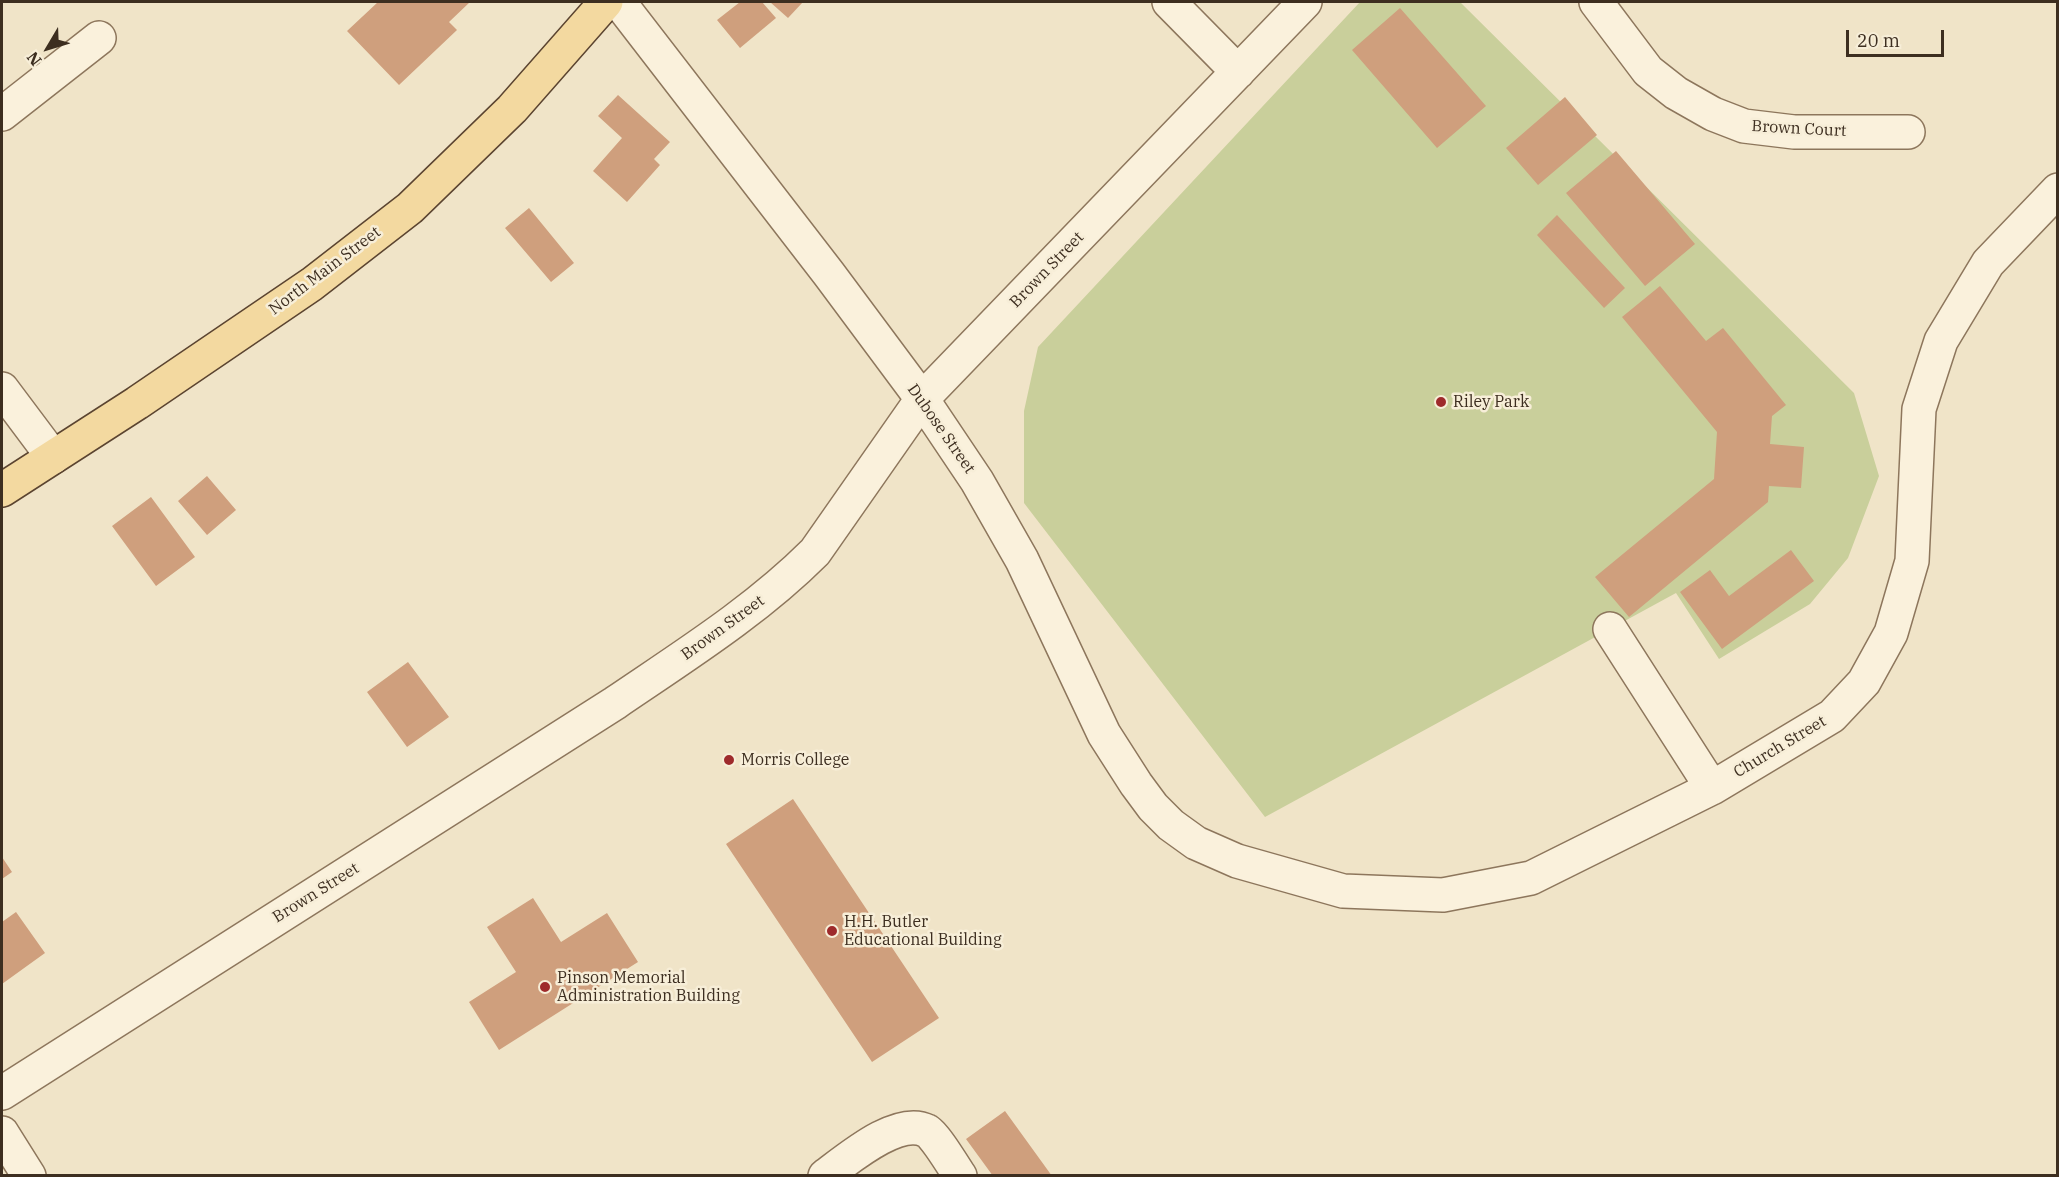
<!DOCTYPE html>
<html>
<head>
<meta charset="utf-8">
<style>
	body { margin:0 }
	#map { position:relative; width:2059px; height:1177px; overflow:hidden; background:#f0e4c8; font-family:"IBM Plex Serif",serif }
	canvas { display:block }
	.frame { position:absolute; inset:0; border:3px solid #3d2e20; pointer-events:none }
	.north { position:absolute; left:18px; top:18px; width:60px; height:60px; -webkit-text-stroke:4px #f7eed8; paint-order:stroke; rotate:232deg; font-size:16px; font-weight:700; line-height:24px; text-align:center; color:#3d2e20 }
	.north::after { content:''; display:block; margin:auto; width:21px; height:27px; background:#3d2e20; clip-path:polygon(50% 0,100% 100%,50% 72%,0 100%) }
	.scale { position:absolute; left:1846px; top:30px; width:98px; height:27px; box-sizing:border-box; border:3px solid #3d2e20; border-top:0; padding-left:8px; font-size:18px; line-height:21px; white-space:nowrap; color:#3d2e20; -webkit-text-stroke:4px #f7eed8; paint-order:stroke }
</style>
</head>
<body>
<div id="map">
<canvas width="2059" height="1177"></canvas>
<div class="frame"></div>
<div class="north">N</div>
<div class="scale">20 m</div>
</div>
<script>
const ctx = document.querySelector('canvas').getContext('2d');
ctx.lineJoin = 'round';
function fillPath(path, color) { ctx.fillStyle = color; ctx.fill(path, 'evenodd'); }
function trace(path, color, width, dash) { ctx.strokeStyle = color; ctx.lineWidth = width; ctx.lineCap = dash ? 'butt' : 'round'; ctx.setLineDash(dash || []); ctx.stroke(path); }
function label(font, color, halo, rows, align = 'center') {
  ctx.font = font + ' "IBM Plex Serif",serif'; ctx.lineWidth = 5; ctx.setLineDash([]); ctx.textBaseline = 'middle'; ctx.strokeStyle = halo; ctx.fillStyle = color; for (const [text, x, y, turn = 0] of rows) {
    ctx.save(); ctx.translate(x, y); ctx.rotate((+turn || 0) * Math.PI / 180); ctx.textAlign = isNaN(turn) ? turn : align; if (halo) ctx.strokeText(text, 0, 0); ctx.fillText(text, 0, 0); ctx.restore();
  }
}
const green = new Path2D(`
	M1360 2H1460L1854 393 1879 476 1848 558 1810 604 1719 659 1676 593 1265 817 1024 503V411L1038 347Z`);
const building = new Path2D(`
	M378 2H470L449 22 457 30 399 85 347 31Z
	M740 2H762L776 18 740 48 717 20Z
	M770 2H803L788 18Z
	M1400 8 1486 106 1437 148 1352 50Z
	M618 95 670 142 654 159 660 165 627 202 593 171 622 138 598 116Z
	M1565 97 1597 135 1538 185 1506 148Z
	M1616 151 1695 244 1645 286 1566 193Z
	M529 208 574 263 551 282 505 228Z
	M1557 215 1625 288 1604 308 1537 235Z
	M1660 286 1706 341 1723 328 1786 405 1772 416 1770 444 1804 447 1801 488 1769 486 1768 502 1629 617 1595 577 1714 479 1717 432 1622 317Z
	M207 476 236 510 207 535 178 501Z
	M151 497 195 557 156 586 112 526Z
	M1791 550 1814 581 1722 649 1680 592 1710 570 1729 596Z
	M408 662 449 717 407 747 367 692Z
	M793 799 939 1018 872 1062 726 844Z
	M2 857 12 872 2 879Z
	M533 898 561 942 607 913 638 962 499 1050 469 1002 516 972 487 927Z
	M16 912 45 953 2 984V922Z
	M1005 1111 1052 1176H993L966 1139Z`);
const minor = new Path2D(`
	M619 2 829 274 922 399 977 481 1022 560 1104 734 1136 784 1153 807 1171 825 1196 843 1237 861 1343 891 1443 895 1531 878 1712 788 1832 716 1864 682 1891 633 1912 561 1919 409 1941 341 1988 263 2058 190
	M1169 2 1238 72
	M1596 2 1648 71 1676 93 1713 114 1744 126 1794 132H1908
	M2 114 99 38
	M2 389 53 457
	M1610 629 1712 788
	M2 1093 615 703C684 656 756 611 815 552L922 399 1305 2
	M2 1133 29 1176
	M825 1176C848 1159 898 1116 927 1131 934 1134 954 1167 960 1176`);
const major = new Path2D(`
	M2 490 137 403 312 284 410 208 512 109 606 2`);
const markers = [
	[1441,402,6,"#9e2a2b"],
	[729,760,6,"#9e2a2b"],
	[832,931,6,"#9e2a2b"],
	[545,987,6,"#9e2a2b"]
];
const streetNames = [
	["Brown Court",1799,129,3],
	["Brown Street",1047,270,-46],
	["North Main Street",325,271,-37],
	["Dubose Street",941,429,55],
	["Brown Street",723,628,-36],
	["Church Street",1780,747,-31],
	["Brown Street",316,893,-32]
];
const poiNames = [
	["Riley Park",1453,402],
	["Morris College",741,760],
	["H.H. Butler",844,922],
	["Educational Building",844,940],
	["Pinson Memorial",557,978],
	["Administration Building",557,996]
];
fillPath(green, '#c9cf9b');
fillPath(building, '#cf9f7d');
trace(minor, '#8d765c', 36);
trace(major, '#5b4430', 36);
trace(minor, '#faf1dc', 33);
trace(major, '#f3d9a0', 33);
for (const [x, y, r, color] of markers) { const dot = new Path2D(); dot.arc(x, y, r, 0, 2 * Math.PI); ctx.fillStyle = color; ctx.fill(dot); trace(dot, '#f7eed8', 2); }
label('16px', '#3d2e20', '#f7eed8', streetNames);
label('16px', '#3d2e20', '#f7eed8', poiNames, 'left');
</script>
</body>
</html>
